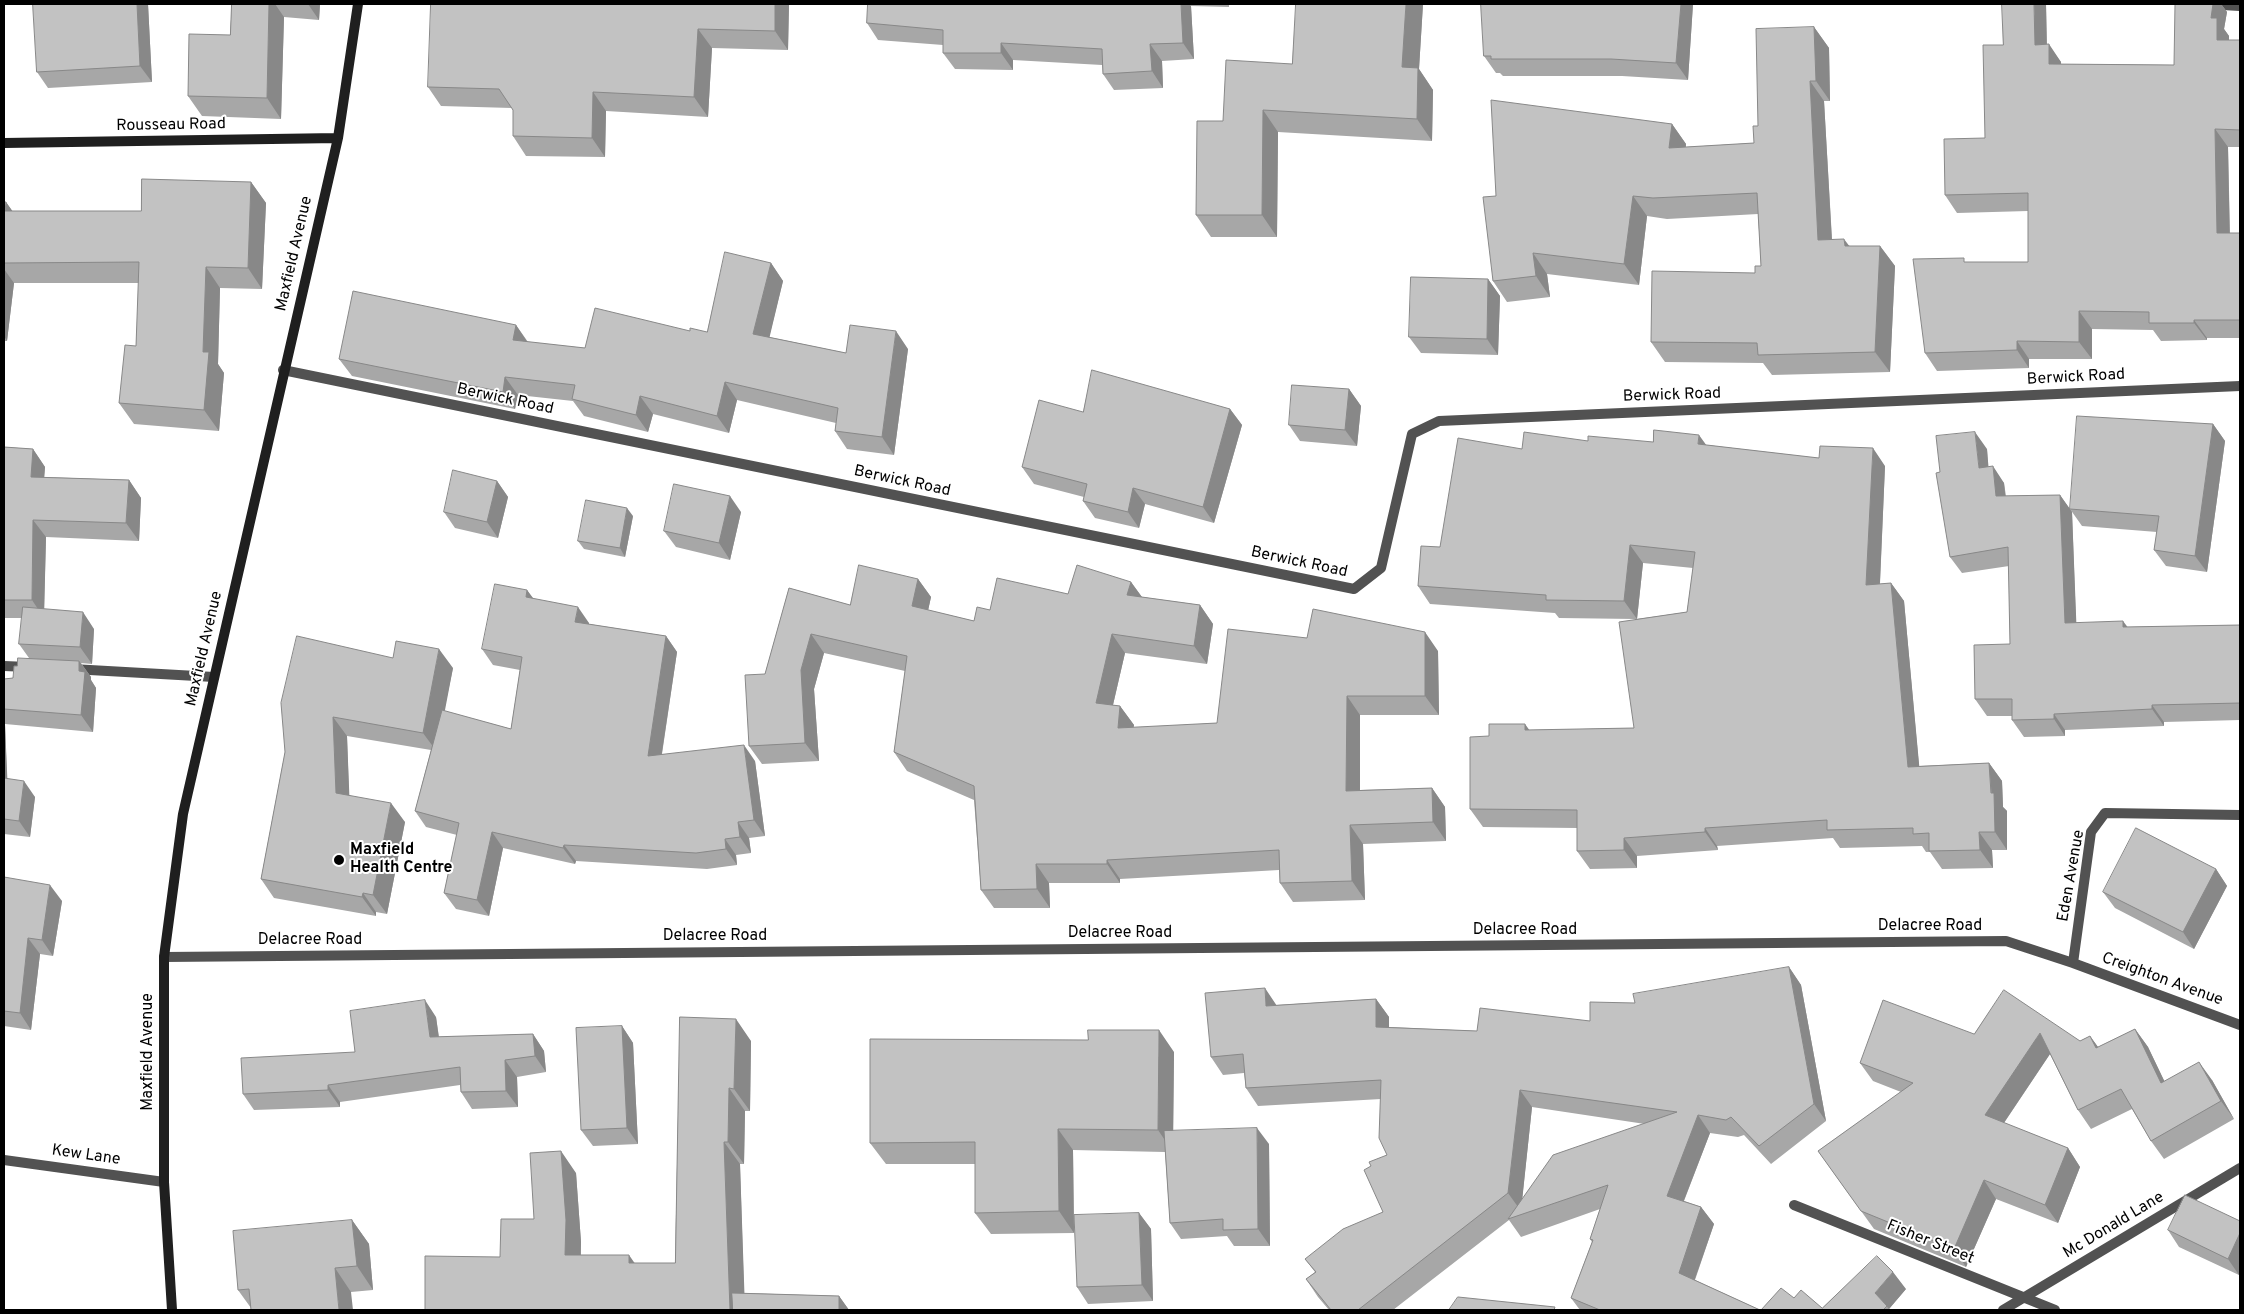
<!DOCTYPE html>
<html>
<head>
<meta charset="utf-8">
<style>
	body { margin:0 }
	#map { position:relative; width:2244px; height:1314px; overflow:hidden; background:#fff; font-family:Overpass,sans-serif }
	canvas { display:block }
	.frame { position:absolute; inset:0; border:5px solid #000; pointer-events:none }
</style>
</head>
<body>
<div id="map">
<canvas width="2244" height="1314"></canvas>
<div class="frame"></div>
</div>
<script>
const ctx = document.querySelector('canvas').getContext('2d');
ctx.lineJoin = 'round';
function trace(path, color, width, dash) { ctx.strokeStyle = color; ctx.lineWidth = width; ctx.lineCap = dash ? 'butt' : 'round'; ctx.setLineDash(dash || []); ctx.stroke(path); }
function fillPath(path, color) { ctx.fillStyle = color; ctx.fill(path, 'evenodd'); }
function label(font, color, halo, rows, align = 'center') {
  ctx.font = font + ' Overpass,sans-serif'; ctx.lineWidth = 4; ctx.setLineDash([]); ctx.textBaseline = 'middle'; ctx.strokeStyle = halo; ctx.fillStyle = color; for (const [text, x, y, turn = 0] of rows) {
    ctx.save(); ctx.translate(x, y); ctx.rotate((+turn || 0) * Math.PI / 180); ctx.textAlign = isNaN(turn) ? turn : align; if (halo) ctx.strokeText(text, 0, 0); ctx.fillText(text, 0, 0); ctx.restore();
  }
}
const street = new Path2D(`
	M2205 4 2240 6
	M283 370 1354 589 1381 568 1412 434 1439 421 2240 386
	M4 666 28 667
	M72 669 214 677
	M164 957 2006 941 2073 963 2240 1025
	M2073 963 2091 832 2105 813 2240 815
	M4 1160 164 1182
	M1794 1205 2055 1310
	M2003 1310 2240 1168`);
const secondary = new Path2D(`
	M4 143 338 138
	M172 1310 164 1182V957L183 814 338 138 358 4`);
const wall = new Path2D(`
	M33 4H148L152 82 48 88 37 72Z
	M232 4H320L319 20 284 17 281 119 202 116 188 96 230 35Z
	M789 4 788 50 712 48 708 117 606 111 605 157 526 156 513 136V110L512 108 441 106 428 87Z
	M868 4H1229V7L1191 6 1194 59 1162 61 1163 88 1114 90 1103 74 1102 65 1013 60V70L955 69 943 53V45L878 40 867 23Z
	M1423 4 1419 69 1433 90 1432 141 1278 132 1277 237H1211L1196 215 1223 121 1292 64Z
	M1481 4H1693L1688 80 1622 76H1503L1500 73H1496L1484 56Z
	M2046 4 2047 44 2061 62V64L2174 65 2213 4H2221L2227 12 2224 29 2229 36V40H2240V147H2228L2230 233H2240V338H2207V340L2161 341 2153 330 2092 329V359H2029V368L1937 371 1925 353 1967 262H2028V211L1957 213 1945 195 1985 138 2003 45Z
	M1814 27 1829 48 1830 101H1824L1832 239 1850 246H1880L1895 266 1890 372 1772 375 1763 363 1665 362 1651 342 1755 273 1761 266 1758 214 1667 219 1647 216 1639 285 1547 274 1550 297 1507 302 1493 281 1496 196 1672 124 1686 144V147L1754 143 1758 126Z
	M251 182 266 203 262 289 220 288 218 364 224 373 219 431 134 424 119 403 136 346 139 283H14L7 341H4V202H6L12 211H141Z
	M771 263 783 281 769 337 846 353 908 349 894 455 847 449 835 431 836 423 737 400 729 433 653 414 648 432 584 416 573 401 518 395 515 409 352 376 339 359 516 325 528 342 585 348 690 331 707 332Z
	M1488 279 1500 296 1498 355 1421 353 1409 337Z
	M1349 389 1361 406 1357 446 1300 441 1289 425Z
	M1230 409 1242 425 1214 523 1145 504 1139 528 1095 518 1083 501 1084 497 1034 484 1022 467 1083 412Z
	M2213 424 2225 441 2207 572 2166 566 2154 550 2157 532 2082 526 2070 509Z
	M1588 441 1653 442 1707 445 1885 466 1880 584 1891 583 1904 601 1919 766 1989 763 2002 781 2003 807 2007 811V850H1992L1993 868 1942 869 1930 852H1926L1922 846 1840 848 1833 838 1717 846 1718 850 1637 856V868L1590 869 1577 851V828L1483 827 1470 809 1489 736 1530 730 1634 728 1635 619 1559 618 1555 613 1430 604 1418 586 1440 547 1522 449ZM1643 563 1693 568 1687 612 1637 619Z
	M4 447 33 449 45 467 44 477 129 480 141 498 139 541 46 537 44 609 94 629 92 664 81 663 91 677V680L96 688 93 732 5 724 7 779 35 797 30 837 4 834V679L13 678 17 666 29 658 19 644 22 618H4Z
	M1987 449 1988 467 2004 483 2006 496 2060 495 2072 512 2076 623 2128 627 2240 625V720L2164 722V726L2065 730V736L2024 737 2012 720V716H1987L1975 699 2010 644 2009 566 1962 573 1950 557Z
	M497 481 508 497 498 538 455 528 444 512Z
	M741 512 730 560 676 547 664 531Z
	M633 516 625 557 584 549 578 541Z
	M918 579 931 597 928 610 974 621 990 610 1131 582 1142 597 1200 605 1213 624 1207 664 1125 653 1113 705 1120 706 1134 725 1133 728 1217 723 1307 638 1438 651 1439 715H1360V790L1432 788 1445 807 1446 841 1363 844 1365 900 1293 902 1280 883 1279 870 1120 879V883H1049L1050 908H994L981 890 974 800 907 771 894 752 905 671 824 653 814 689 819 761 762 764 749 746 765 674 789 588 850 605Z
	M527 590 533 599 589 623V624L666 636 677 652 662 754 755 761 765 836 749 838 751 853 736 855 737 865 707 869 576 861 575 864 503 848 489 916 456 909 444 893 457 835 426 827 415 811 431 750 347 736 349 795 405 822 387 914 376 912V916L274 898 261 879 285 752 393 658 453 668 444 711 511 729 520 670 493 665 482 649Z
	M2216 869 2227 886 2194 949 2115 908 2103 892Z
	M4 877 62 901 53 956 40 954 31 1030 4 1026Z
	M1789 967 1801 985 1826 1121 1771 1164 1744 1135 1738 1137 1710 1133 1684 1201 1701 1207 1714 1224 1695 1280 1760 1310H1580L1571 1298 1592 1242 1590 1239 1600 1209 1521 1237 1509 1220 1393 1310H1329L1318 1297 1306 1279 1315 1272 1305 1259 1383 1212 1371 1166 1387 1155 1381 1099 1258 1106 1246 1088 1244 1073 1223 1075 1211 1057 1277 1005 1376 999 1389 1017V1027L1477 1031 1590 1021 1635 1003ZM1532 1107 1645 1124 1522 1200Z
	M436 1017 439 1037 533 1034 544 1051 546 1072 517 1077 518 1107 472 1109 461 1092 460 1085 340 1102V1107L254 1110 243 1094 355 1052Z
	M680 1017 751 1041 750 1111H745L744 1164H740L744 1293 839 1296 849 1310H425L500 1257 576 1173 581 1242V1255L635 1263H675Z
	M622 1026 633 1043 638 1144 593 1146 581 1130Z
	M2135 1029 2148 1047 2164 1081 2212 1080 2234 1119 2164 1159 2151 1141 2132 1109 2091 1129 2078 1110 2050 1054 2004 1123 2068 1148 2080 1167 2058 1223 1996 1199 1966 1267 1874 1229 1818 1151 1901 1092 1873 1081 1860 1063 1974 1034 2080 1041 2090 1036 2098 1047Z
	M1174 1052 1173 1131 1269 1144 1270 1246H1234L1227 1236 1181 1239 1170 1223 1165 1152 1073 1150 1074 1233 991 1234 975 1213V1164H886L870 1143Z
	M1139 1213 1151 1229 1153 1301 1088 1304 1077 1287Z
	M352 1220 369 1244 373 1290 351 1292 251 1308 238 1290Z
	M2240 1221V1273L2239 1275 2179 1247 2168 1230Z
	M1906 1289 1889 1309 1890 1310H1761L1794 1298 1822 1308Z`);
const shadedWall = new Path2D(`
	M137 4H148L152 82 140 66Z
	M269 4H275L284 17 281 119 267 98Z
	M308 4H320L319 20Z
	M775 4H789L788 50 775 31Z
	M1181 4H1189L1191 6 1194 59 1183 43Z
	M1406 4H1423L1419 69 1433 90 1432 141 1417 119 1402 67Z
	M1681 4H1693L1688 80 1676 63Z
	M2034 4H2046L2047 62 2035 45Z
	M2213 4H2221L2227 12 2224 29 2229 36V57L2217 40 2211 18Z
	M1814 27 1829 48 1830 101 1816 81Z
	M698 29 712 48 708 117 694 97Z
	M1001 43 1013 60V70L1001 53Z
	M1150 44 1162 61 1163 88 1152 71Z
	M2049 44 2061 62 2062 81 2049 64Z
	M1810 81 1824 101 1833 260 1818 240Z
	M593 92 606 111 605 157 592 138Z
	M1263 110 1278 132 1277 237 1262 215Z
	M1672 124 1686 144 1683 168 1669 148Z
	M2215 129 2228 147 2230 251 2217 233Z
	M251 182 266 203 262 289 248 268Z
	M1633 196 1647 216 1639 285 1624 264Z
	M6 202 21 223 5 211Z
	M1844 239 1859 259 1845 246Z
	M1880 246 1895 266 1890 372 1875 352Z
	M1533 253 1547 274 1550 297 1536 276Z
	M771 263 783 281 766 352 753 334Z
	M206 267 220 288 218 364 224 373 219 431 204 410 203 352Z
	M4 269 14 283 7 341 4 336Z
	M1488 279 1500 296 1498 355 1487 339Z
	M2079 311 2092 329V359L2079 342Z
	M2194 320 2207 338V340L2194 323Z
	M516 325 528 343 513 340Z
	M896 331 908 349 894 455 882 437Z
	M2017 341 2029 359V368L2017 350Z
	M505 377 518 395 515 409 503 392Z
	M725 382 737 400 729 433 717 416Z
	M1349 389 1361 406 1357 446 1345 430Z
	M640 396 653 414 648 432 636 415Z
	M1230 409 1242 425 1214 523 1203 507Z
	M2213 424 2225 441 2207 572 2195 556Z
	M1975 432 1987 449 1990 485 1979 468Z
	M1699 435 1712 453 1698 444Z
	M1873 448 1885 466 1879 603 1866 585Z
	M33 449 45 467 43 495 31 477Z
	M1993 466 2004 483 2007 513 1996 496Z
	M129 480 141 498 139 541 126 523Z
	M497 481 508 497 498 538 487 522Z
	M1133 488 1145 504 1139 528 1128 512Z
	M2060 495 2072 512 2077 640 2065 623Z
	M730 496 741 512 730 560 719 543Z
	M627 508 633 516 625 557 620 548Z
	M33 520 46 537 44 618 32 600Z
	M1630 545 1643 563 1637 619 1624 601Z
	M918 579 931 597 925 625 912 606Z
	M1131 582 1144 600 1127 595Z
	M1891 583 1904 601 1921 785 1908 767Z
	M527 590 539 606 526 597Z
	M1200 605 1213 624 1207 664 1194 646Z
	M578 607 589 623 586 639 575 622Z
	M83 612 94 629 92 664 80 647Z
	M2123 621 2135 637 2123 627Z
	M1425 632 1438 651 1439 715 1425 696Z
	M811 634 824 653 814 689 819 761 805 743 801 670Z
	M1112 634 1125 653 1109 722 1096 703Z
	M666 636 677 652 659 772 648 756Z
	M439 649 453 668 437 752 423 733Z
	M79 661 91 677V680L96 688 93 732 81 715 79 671Z
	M1347 696 1360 715V810L1346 791Z
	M2152 705 2164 722V726L2152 709Z
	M1120 706 1134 725 1131 747 1118 728Z
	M2054 714 2065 730V736L2054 719Z
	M333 717 347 736 350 812 336 793Z
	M4 723 5 724 8 794 4 788Z
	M1525 724 1538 742 1525 730Z
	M744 745 755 761 765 836 754 820Z
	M1989 763 2002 781 2003 807 2007 811V850L1995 832Z
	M24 781 35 797 30 837 19 821Z
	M1432 788 1445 807 1446 841 1433 822Z
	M391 803 405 822 387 914 373 895Z
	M738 822 749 838 751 853 740 837Z
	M1350 825 1363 844 1365 900 1352 881Z
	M1705 828 1717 846 1718 850 1705 832Z
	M492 832 503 848 489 916 477 900Z
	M1979 832 1992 850 1993 868 1980 850Z
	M1624 838 1637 856V868L1624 850Z
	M725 839 736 855 737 865 726 849Z
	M564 845 576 861 575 864 563 848Z
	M1107 860 1120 879V883L1107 864Z
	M1036 864 1049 883 1050 908 1037 889Z
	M2216 869 2227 886 2194 949 2183 932Z
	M50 885 62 901 53 956 42 940Z
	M363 893 376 912V916L362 897Z
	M28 938 40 954 31 1030 20 1013Z
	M1789 967 1801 985 1826 1121 1814 1104Z
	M1265 988 1277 1006H1266Z
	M1376 999 1389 1017V1045L1376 1027Z
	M425 1000 436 1017 441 1054 430 1037Z
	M736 1019 751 1041 750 1111 734 1089Z
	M622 1026 633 1043 638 1144 627 1128Z
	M2135 1029 2148 1047 2174 1101 2161 1083Z
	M1159 1030 1174 1052 1173 1152 1158 1130Z
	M2040 1033 2052 1051 1997 1133 1985 1115Z
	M533 1034 544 1051 546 1072 535 1056Z
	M2090 1036 2103 1054 2096 1048Z
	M505 1060 517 1077 518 1107 506 1091Z
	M2199 1062 2212 1080 2234 1119 2221 1101Z
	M328 1085 340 1102V1107L328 1090Z
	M729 1088 745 1111 744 1164 728 1142Z
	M1520 1090 1532 1107 1521 1211 1508 1193Z
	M1698 1115 1710 1133 1679 1213 1667 1196Z
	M1257 1128 1269 1144 1270 1246 1258 1229Z
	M1058 1129 1073 1150 1074 1233 1059 1211Z
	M724 1142 740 1164 745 1310H730Z
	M2068 1148 2080 1167 2058 1223 2045 1205Z
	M561 1151 576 1173 581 1242 580 1278 565 1255Z
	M1984 1180 1996 1199 1966 1267 1954 1249Z
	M1701 1207 1714 1224 1691 1290 1679 1273Z
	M1139 1213 1151 1229 1153 1301 1142 1285Z
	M352 1220 369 1244 373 1290 357 1266Z
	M2240 1233V1273L2239 1275 2228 1259Z
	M629 1255 645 1278 629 1263Z
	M335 1268 351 1292 353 1310H339Z
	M1893 1272 1906 1289 1889 1309 1875 1293Z
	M839 1296 849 1310H839Z`);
const building = new Path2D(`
	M33 4H137L140 66 37 72Z
	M232 4H269L267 98 188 96 189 34 230 35Z
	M431 4H775V31L698 29 694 97 593 92 592 138 513 136V110L499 89 428 87Z
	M868 4H1181L1183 43 1150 44 1152 71 1103 74 1102 49 1001 43V53H943V30L867 23Z
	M1296 4H1406L1402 67 1418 68 1417 119 1263 110 1262 215H1196L1197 121H1223L1226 60 1292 64Z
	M1481 4H1681L1676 63 1611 59H1491V56H1484Z
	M2002 4H2034L2035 45 2049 44V64L2174 65 2175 4H2213L2211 18H2217V40H2240V130L2215 129 2217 233H2240V320H2194V323H2149V312L2079 311V342L2017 341V350L1925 353 1913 259 1964 258V262H2028V193L1945 195 1944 139 1985 138 1983 45H2003Z
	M1814 27 1816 81H1810L1818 240 1844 239 1845 246H1880L1875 352 1758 355 1757 343 1651 342 1652 271 1755 273V266H1761L1757 193 1653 198 1633 196 1624 264 1533 253 1536 276 1493 281 1483 197 1496 196 1491 100 1672 124 1669 148 1754 143 1753 126H1758L1756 29Z
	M142 179 251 182 248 268 206 267 203 352H209L204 410 119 403 125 345 136 346 139 262 4 263V202H6L5 211H141Z
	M725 252 771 263 753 334 846 353 850 325 896 331 882 437 835 431 838 408 725 382 717 416 640 396 636 415 572 399 575 385 505 377 503 392 339 359 353 291 516 325 513 340 585 348 595 308 690 331V328L707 332Z
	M1411 277 1488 279 1487 339 1409 337Z
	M1092 370 1230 409 1203 507 1133 488 1128 512 1083 501 1087 484 1022 467 1039 400 1083 412Z
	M1292 385 1349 389 1345 430 1289 425Z
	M2077 416 2213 424 2195 556 2154 550 2159 516 2070 509Z
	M1654 430 1699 435 1698 444 1819 458 1820 446 1873 448 1866 585 1891 583 1908 767 1989 763 1991 793H1994L1995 832H1979L1980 850 1929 851V833L1913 834V828L1827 830V820L1705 828V832L1624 838V850L1577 851V810L1470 809V737L1489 736V724H1525V730L1634 728 1619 622 1687 612 1695 552 1630 545 1624 601 1546 600V595L1418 586 1421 546 1440 547 1458 438 1522 449 1524 432 1588 441V436L1653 442Z
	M1975 432 1979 468 1993 466 1996 496 2060 495 2065 623 2123 621V627L2240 625V703L2152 705V709L2054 714V719L2012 720V699H1975L1974 645 2010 644 2008 547 1950 557 1936 473 1940 472 1936 436Z
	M4 447 33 449 31 477 129 480 126 523 33 520 32 600H4Z
	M453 470 497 481 487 522 444 512Z
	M674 484 730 496 719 543 664 531Z
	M586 500 627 508 620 548 578 541Z
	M859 565 918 579 912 606 974 621 977 607 990 610 997 578 1068 594 1077 565 1131 582 1127 595 1200 605 1194 646 1112 634 1096 703 1120 706 1118 728 1217 723 1228 629 1307 638 1313 609 1425 632V696H1347L1346 791 1432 788 1433 822 1350 825 1352 881 1280 883 1279 850 1107 860V864H1036L1037 889 981 890 974 786 894 752 907 656 811 634 801 670 805 743 749 746 745 675 765 674 789 588 850 605Z
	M495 584 527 590 526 597 578 607 575 622 666 636 648 756 744 745 754 820 738 822 740 837 725 839 726 849 696 853 564 845 563 848 492 832 477 900 444 893 459 823 415 811 442 710 511 729 522 657 482 649Z
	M23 607 83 612 80 647 19 644Z
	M297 636 393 658 396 641 439 649 423 733 333 717 336 793 391 803 373 895 363 893 362 897 261 879 285 752 281 703Z
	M18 658 79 661V671L85 672 81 715 4 709V679L13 678 14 666H17Z
	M4 778 24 781 19 821 4 819Z
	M2136 828 2216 869 2183 932 2103 892Z
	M4 877 50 885 42 940 28 938 20 1013 4 1011Z
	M1789 967 1814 1104 1759 1146 1731 1117 1726 1120 1698 1115 1667 1196 1701 1207 1679 1273 1760 1310H1600L1571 1298 1593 1240 1590 1239 1608 1185 1508 1219 1553 1155 1677 1112 1520 1090 1508 1193 1358 1310H1331L1306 1279 1316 1272 1305 1259 1343 1229 1383 1212 1364 1170 1371 1166 1369 1162 1387 1155 1379 1138 1381 1080 1246 1088 1243 1054 1211 1057 1205 993 1265 988 1266 1006 1376 999V1027L1477 1031 1480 1008 1590 1021V1002L1635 1003 1633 994Z
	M2004 990 2080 1041 2090 1036 2096 1048 2135 1029 2161 1083 2199 1062 2221 1101 2151 1141 2121 1089 2078 1110 2040 1033 1985 1115 2068 1148 2045 1205 1984 1180 1954 1249 1861 1211 1818 1151 1913 1083 1860 1063 1883 1000 1974 1034Z
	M425 1000 430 1037 533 1034 535 1056 505 1060 506 1091 461 1092 460 1067 328 1085V1090L243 1094 241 1058 355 1052 350 1011Z
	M680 1017 736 1019 734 1089 729 1088 728 1142H724L730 1310H425V1256L500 1257 501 1219H534L530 1153 561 1151 566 1220 565 1255H629V1263H675Z
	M622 1026 627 1128 581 1130 576 1028Z
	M1088 1030H1159L1158 1130 1058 1129 1059 1211 975 1213V1142L870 1143V1039L1088 1040Z
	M1257 1128 1258 1229 1223 1230V1219L1170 1223 1164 1131Z
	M2185 1195 2240 1221V1233L2228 1259 2168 1230Z
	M1139 1213 1142 1285 1077 1287 1074 1215Z
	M352 1220 357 1266 335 1268 339 1310H251L249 1289 238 1290 233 1231Z
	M1877 1256 1893 1272 1875 1293 1887 1306 1883 1310H1761L1781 1288 1794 1298 1801 1290 1822 1308Z
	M732 1293 839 1296V1310H733Z
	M1458 1297 1555 1307 1554 1310H1449Z`);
const markers = [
	[339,860,6,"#000"]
];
const streetNames = [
	["Rousseau Road",171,126,-1],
	["Maxfield Avenue",295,254,-77],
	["Berwick Road",2076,378,-3],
	["Berwick Road",1672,396,-2],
	["Berwick Road",505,400,12],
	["Berwick Road",902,482,12],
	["Berwick Road",1299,563,12],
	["Maxfield Avenue",205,649,-77],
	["Eden Avenue",2072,876,-80],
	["Delacree Road",1930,927],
	["Delacree Road",1525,931],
	["Delacree Road",1120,934],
	["Delacree Road",715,937],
	["Delacree Road",310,941],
	["Creighton Avenue",2162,980,20],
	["Maxfield Avenue",149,1052,-90],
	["Kew Lane",86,1156,8],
	["Mc Donald Lane",2114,1226,-31],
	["Fisher Street",1930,1243,22]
];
const poiNames = [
	["Maxfield",350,851],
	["Health Centre",350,869]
];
trace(street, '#525252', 10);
trace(secondary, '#1f1f1f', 10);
fillPath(wall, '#a7a7a7');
fillPath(shadedWall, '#888');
fillPath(building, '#c2c2c2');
trace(building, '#888', 1);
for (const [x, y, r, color] of markers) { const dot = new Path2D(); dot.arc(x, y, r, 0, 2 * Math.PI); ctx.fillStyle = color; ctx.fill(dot); trace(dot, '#fff', 2); }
label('16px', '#000', '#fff', streetNames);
label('bold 16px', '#000', '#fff', poiNames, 'left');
</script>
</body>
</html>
